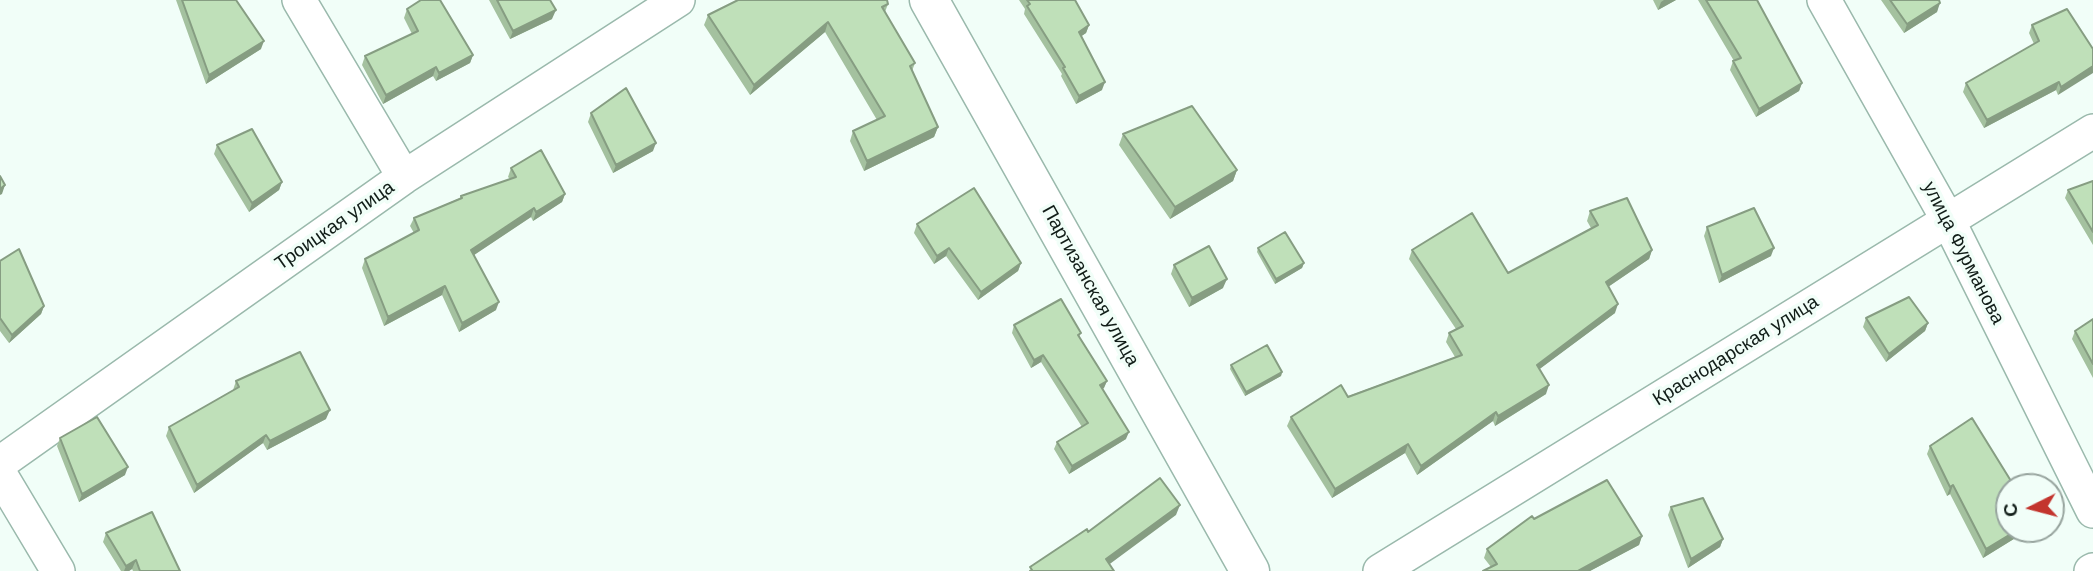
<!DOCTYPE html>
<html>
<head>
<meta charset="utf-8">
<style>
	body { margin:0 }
	#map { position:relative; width:2093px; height:571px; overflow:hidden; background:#f1fef8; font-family:Helvetica,sans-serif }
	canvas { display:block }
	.north { position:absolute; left:1995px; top:473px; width:70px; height:70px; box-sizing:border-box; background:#f1fef8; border:2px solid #97a49e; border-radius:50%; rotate:264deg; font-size:19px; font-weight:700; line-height:28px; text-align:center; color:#111d18 }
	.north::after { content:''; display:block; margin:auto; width:24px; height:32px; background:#c3352e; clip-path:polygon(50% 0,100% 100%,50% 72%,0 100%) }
</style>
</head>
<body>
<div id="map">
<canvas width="2093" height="571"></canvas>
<div class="north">С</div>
</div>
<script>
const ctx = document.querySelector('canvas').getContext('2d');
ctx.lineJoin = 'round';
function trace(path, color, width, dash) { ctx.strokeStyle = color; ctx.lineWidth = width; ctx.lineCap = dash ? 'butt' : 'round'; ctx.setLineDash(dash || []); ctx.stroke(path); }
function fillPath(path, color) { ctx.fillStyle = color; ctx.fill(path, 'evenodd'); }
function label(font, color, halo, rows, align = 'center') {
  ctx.font = font + ' Helvetica,sans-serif'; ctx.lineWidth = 7; ctx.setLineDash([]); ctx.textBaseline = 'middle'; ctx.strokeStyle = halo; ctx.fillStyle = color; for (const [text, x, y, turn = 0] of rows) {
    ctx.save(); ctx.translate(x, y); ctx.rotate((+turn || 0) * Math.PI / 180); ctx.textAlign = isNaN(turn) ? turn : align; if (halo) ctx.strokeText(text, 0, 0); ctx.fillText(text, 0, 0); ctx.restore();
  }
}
const minor = new Path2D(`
	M299 0 404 177
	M1824 0 1948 220 2093 511
	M0 463 404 177 678 0
	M0 474 58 571
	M1380 571 2093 131
	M2091 571 2093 570`);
const tertiary = new Path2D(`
	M929 0 1250 571`);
const wall = new Path2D(`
	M176 0H236L261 49 206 84Z
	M489 0H550L552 19 510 39Z
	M1019 0H1075L1089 25 1086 33 1081 36 1102 90 1076 104 1061 76 1062 74 1024 14 1025 9Z
	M1653 0H1676L1658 10Z
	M1698 0H1757L1802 83 1799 91 1756 117 1730 70 1733 61H1734Z
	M1881 0H1939L1937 12 1904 33Z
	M888 4 885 12 915 63 912 71 938 127 934 137 864 171 850 141 853 131 877 120 825 32 750 95 704 25 708 15Z
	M407 9 473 55 470 63 436 81 433 76 383 104 362 65 365 56 412 34 404 18Z
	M2032 25 2093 49 2058 95 2056 90 1984 128 1963 92 1966 83 2034 44 2029 33Z
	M591 113 653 151 613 173 588 122Z
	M1123 134 1237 170 1233 181 1170 219 1119 145Z
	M217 145 282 182 279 190 249 212 214 154Z
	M511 168 565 194 562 202 533 221 531 217 474 255 496 310 459 332 442 295 384 326 362 268 365 259 414 233 410 226 414 218 460 198 461 196 510 179 508 177Z
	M2093 181V245L2065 198 2068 190Z
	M1590 211 1652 250 1649 259 1608 287 1615 313 1539 369 1546 394 1495 426 1493 421 1417 475 1405 453 1332 498 1287 426 1291 417 1455 357 1446 342 1449 333 1456 329 1409 259 1412 250 1508 273 1591 228 1587 221Z
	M917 224 1021 263 1018 271 978 300 946 256 934 264 914 233Z
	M1707 227 1771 256 1719 283 1704 236Z
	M1258 248 1304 263 1302 268 1275 284 1257 252Z
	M0 261 44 306 41 314 9 343 0 331Z
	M1174 265 1223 288 1189 307 1171 274Z
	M1866 318 1928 323 1925 331 1886 362 1863 327Z
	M2093 319V378L2072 339 2075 331Z
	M1014 325 1081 333 1079 337 1107 381 1103 389 1126 439 1069 474 1054 449 1057 442 1082 427 1041 362 1031 368 1012 333Z
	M1231 365 1282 372 1281 376 1245 396 1230 369Z
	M236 381 326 419 267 450 263 443 194 493 166 436 169 427 233 390Z
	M60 438 125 475 79 502 57 446Z
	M1930 446 2011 481 2009 529H2030L1983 558 1950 494 1947 496 1927 454Z
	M1671 507 1723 539 1720 547 1688 568 1668 515Z
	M1534 519 1642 536 1639 545 1590 571H1483L1491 567 1484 558 1487 549Z
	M106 533 180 571H133L132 569 129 571H121L103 542Z`);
const shadedWall = new Path2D(`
	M1664 0H1676L1658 10 1661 2Z
	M1940 3 1937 12 1904 33 1907 24Z
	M556 10 552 19 510 39 513 31Z
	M828 22 825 32 750 95 754 85Z
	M1089 25 1086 33 1076 40 1079 32Z
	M264 41 261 49 206 84 209 75Z
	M473 55 470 63 436 81 439 73Z
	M2093 66V73L2058 95 2061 87Z
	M436 67 433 76 383 104 386 95Z
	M1105 82 1102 90 1076 104 1079 96Z
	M2059 82 2056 90 1984 128 1987 120Z
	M1802 83 1799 91 1756 117 1759 109Z
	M938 127 934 137 864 171 867 161Z
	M656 143 653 151 613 173 616 165Z
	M1237 170 1233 181 1170 219 1175 207Z
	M282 182 279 190 249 212 252 203Z
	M5 185 2 194 0 195V189Z
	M565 194 562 202 533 221 536 212Z
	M534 208 531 217 468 259 471 250Z
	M949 248 946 256 934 264 937 256Z
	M1774 248 1771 256 1719 283 1722 275Z
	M1652 250 1649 259 1602 291 1606 282Z
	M1021 263 1018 271 978 300 981 292Z
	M1304 263 1302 268 1275 284 1276 279Z
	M1227 279 1223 288 1189 307 1192 298Z
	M445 286 442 295 384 326 388 317Z
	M499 302 496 310 459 332 462 323Z
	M1618 304 1615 313 1533 374 1537 365Z
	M44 306 41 314 9 343 12 335Z
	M1928 323 1925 331 1886 362 1889 354Z
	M1043 355 1041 362 1031 368 1034 360Z
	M1282 372 1281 376 1245 396 1246 392Z
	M1107 381 1104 388 1097 392 1100 385Z
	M1549 385 1546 394 1495 426 1498 416Z
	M330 410 326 419 267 450 270 441Z
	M1496 412 1493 421 1417 475 1421 466Z
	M1129 432 1126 439 1069 474 1072 466Z
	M266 435 263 443 194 493 197 485Z
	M1408 444 1405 453 1332 498 1335 489Z
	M128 467 125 475 79 502 82 494Z
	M1953 485 1950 494 1947 496 1950 487Z
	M1180 505 1176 515 1103 569 1106 559Z
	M2019 529H2030L1983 558 1986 549Z
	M1642 536 1639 545 1590 571H1578Z
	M1723 539 1720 547 1688 568 1691 559Z
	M136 560 132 569 129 571H124L126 566Z`);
const building = new Path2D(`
	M182 0H236L264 41 209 75Z
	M421 0H440L473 55 439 73 436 67 386 95 365 56 418 31 407 9Z
	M497 0H550L556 10 513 31Z
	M738 0H887L888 4 882 7 915 63 910 66 938 127 867 161 853 131 885 116 828 22 754 85 708 15Z
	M1027 0H1075L1089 25 1079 32 1105 82 1079 96 1063 68 1065 67 1027 6 1030 4Z
	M1706 0H1757L1802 83 1759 109 1733 61 1741 58Z
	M1890 0H1939L1940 3 1907 24Z
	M2067 9 2093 49V66L2061 87 2059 82 1987 120 1966 83 2039 41 2032 25Z
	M626 88 656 143 616 165 591 113Z
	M1192 106 1237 170 1175 207 1123 134Z
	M252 129 282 182 252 203 217 145Z
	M541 150 565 194 536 212 534 208 471 250 499 302 462 323 445 286 388 317 365 259 419 230 414 218 462 198 461 196 516 177 511 168Z
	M0 176 5 185 0 189Z
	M2093 181V232L2068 190Z
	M974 188 1021 263 981 292 949 248 937 256 917 224Z
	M1627 198 1652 250 1606 282 1618 304 1537 365 1549 385 1498 416 1496 412 1421 466 1408 444 1335 489 1291 417 1341 385 1348 397 1462 355 1449 333 1463 326 1412 250 1472 213 1508 273 1598 225 1590 211Z
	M1754 208 1774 248 1722 275 1707 227Z
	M1285 232 1304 263 1276 279 1258 248Z
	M1209 246 1227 279 1192 298 1174 265Z
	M19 249 44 306 12 335 0 318V261Z
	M1909 297 1928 323 1889 354 1866 318Z
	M1061 299 1081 333 1078 335 1107 381 1100 385 1129 432 1072 466 1057 442 1088 423 1043 355 1034 360 1014 325Z
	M2093 319V364L2075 331Z
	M1267 345 1282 372 1246 392 1231 365Z
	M300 352 330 410 270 441 266 435 197 485 169 427 239 387 236 381Z
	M97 417 128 467 82 494 60 438Z
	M1972 418 2011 481 2019 477 2024 487H2009V529H2019L1986 549 1953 485 1950 487 1930 446Z
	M1160 478 1180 505 1106 559 1114 571H1030L1032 570 1030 567 1087 529 1088 532Z
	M1607 480 1642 536 1578 571H1483L1497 564 1487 549 1532 516 1534 519Z
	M1703 498 1723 539 1691 559 1671 507Z
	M152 512 180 571H140L136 560 126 566 106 533Z`);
const streetNames = [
	["Троицкая улица",335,226,-35],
	["улица Фурманова",1963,253,63],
	["Партизанская улица",1090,286,61],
	["Краснодарская улица",1736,351,-32]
];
trace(minor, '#9ab9ac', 36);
trace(tertiary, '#9ab9ac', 41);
trace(minor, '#fff', 33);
trace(tertiary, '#fff', 38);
fillPath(wall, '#a4c19f');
fillPath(shadedWall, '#869d82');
fillPath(building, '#bfe0b9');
trace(building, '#869d82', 2);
label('19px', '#111d18', '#f1fef8', streetNames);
</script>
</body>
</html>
